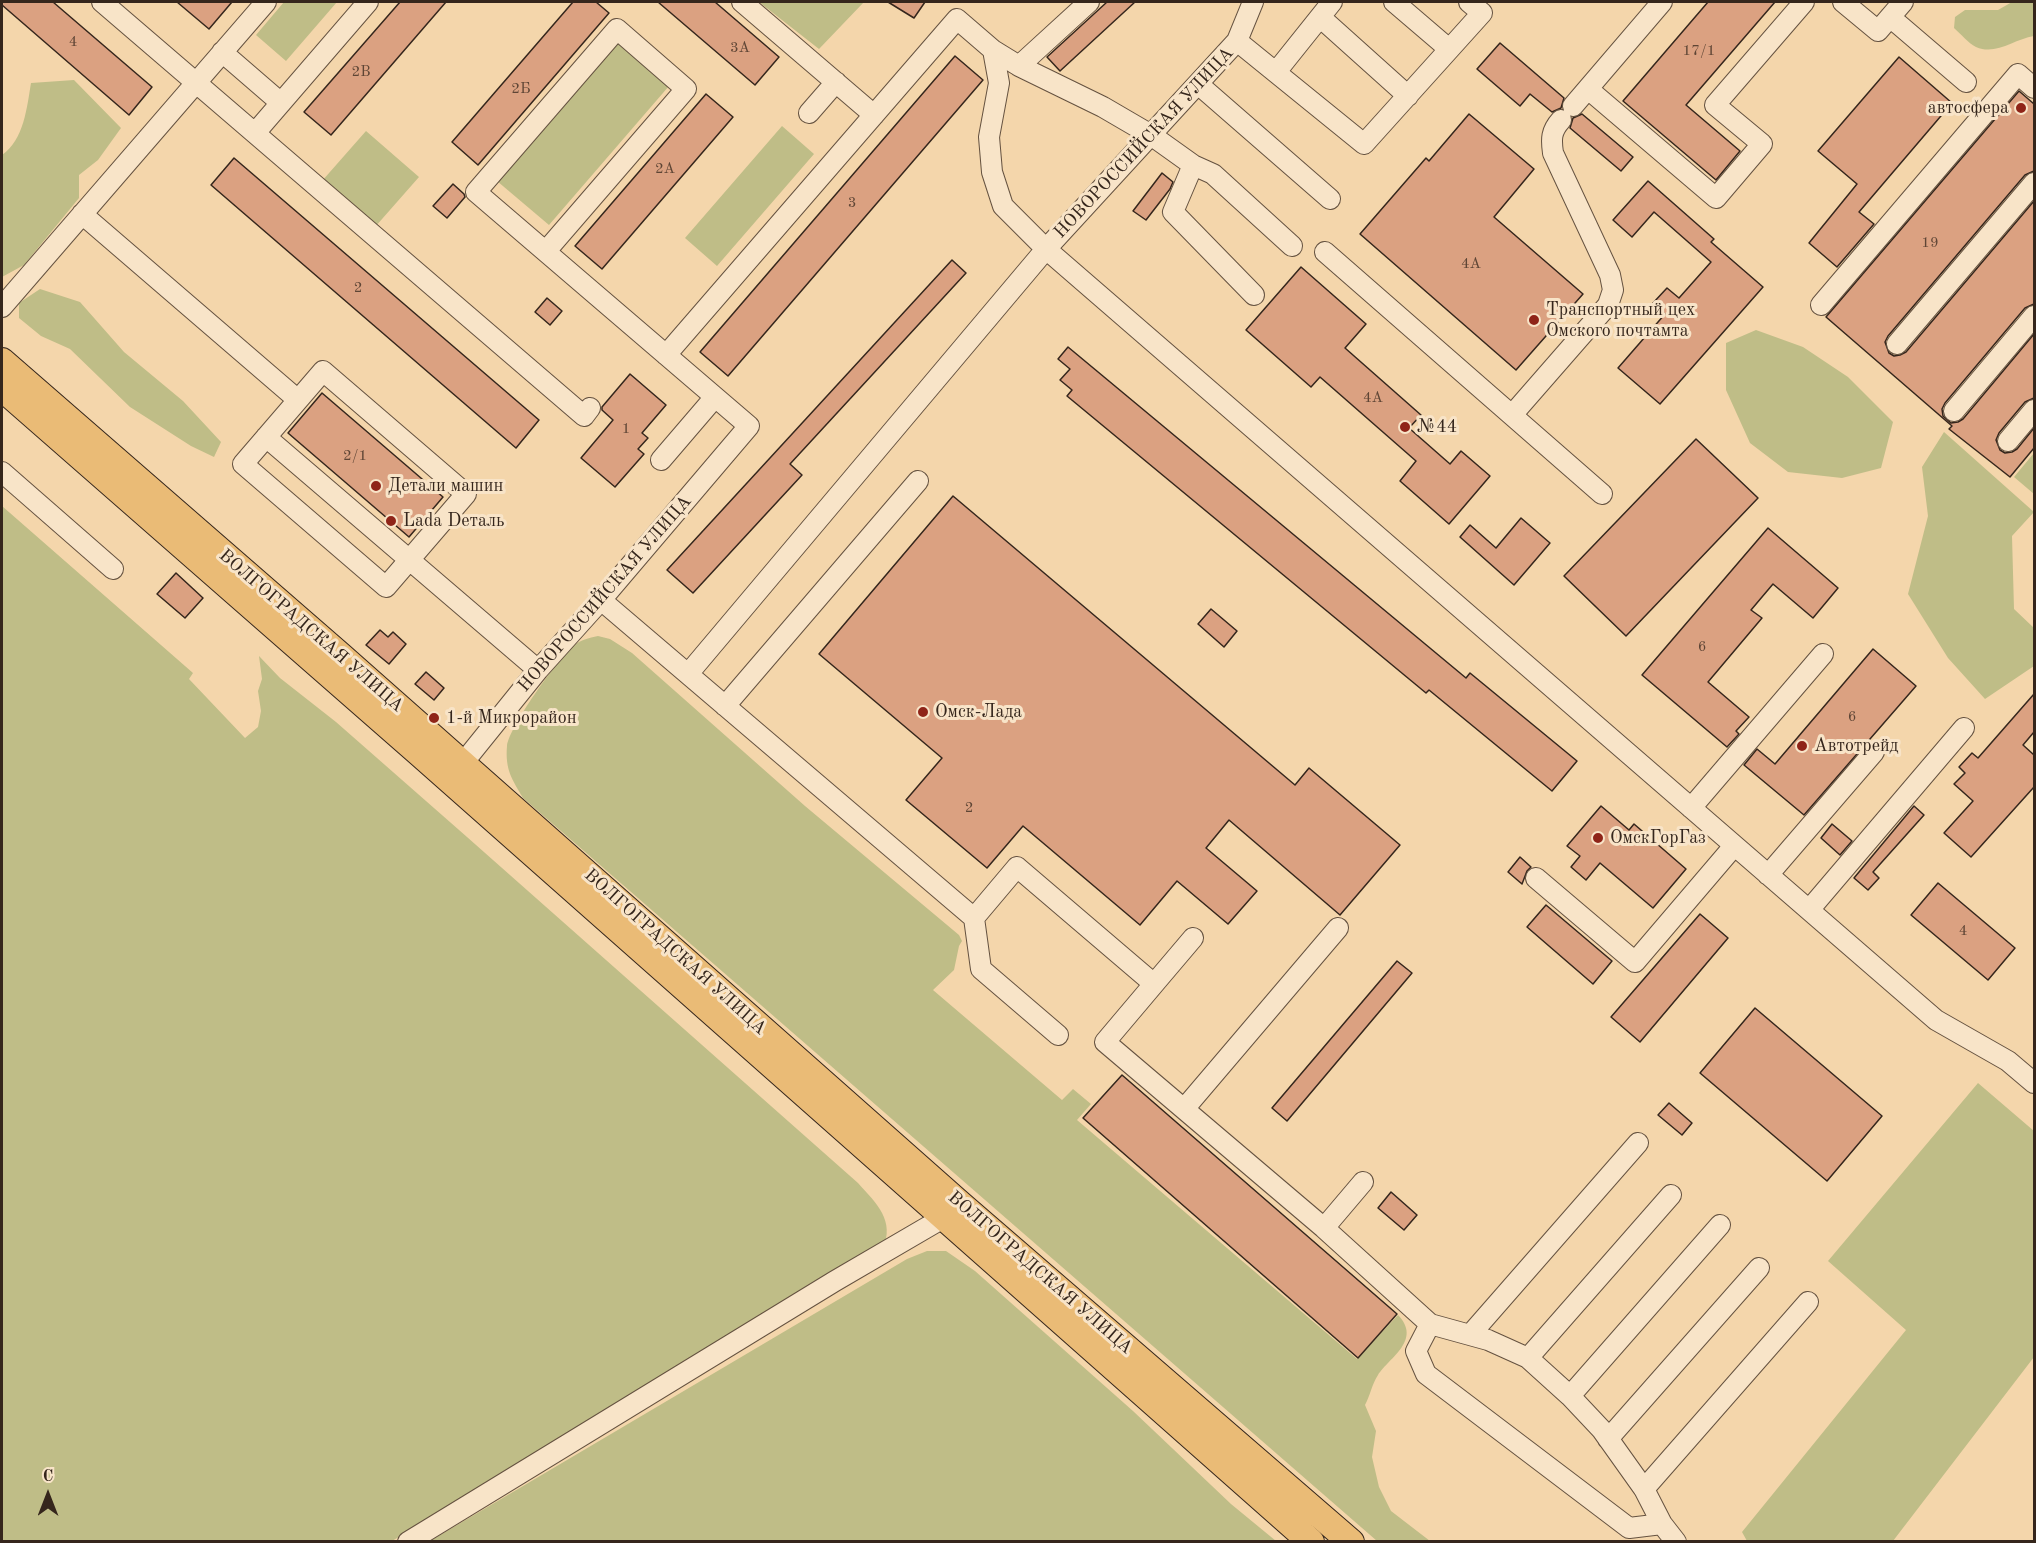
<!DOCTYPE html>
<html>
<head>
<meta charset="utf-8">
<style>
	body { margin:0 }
	#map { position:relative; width:2036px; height:1543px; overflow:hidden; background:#f4d6ab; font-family:"Old Standard TT",serif }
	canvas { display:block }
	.frame { position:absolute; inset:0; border:3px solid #35261c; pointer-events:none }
	.north { position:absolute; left:18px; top:1465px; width:60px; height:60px; -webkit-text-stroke:4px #f8e4c8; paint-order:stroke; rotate:0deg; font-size:16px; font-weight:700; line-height:24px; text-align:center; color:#35261c }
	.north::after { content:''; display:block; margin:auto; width:21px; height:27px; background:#35261c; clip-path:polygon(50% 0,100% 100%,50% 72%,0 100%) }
</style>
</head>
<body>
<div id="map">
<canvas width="2036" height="1543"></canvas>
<div class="frame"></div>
<div class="north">С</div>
</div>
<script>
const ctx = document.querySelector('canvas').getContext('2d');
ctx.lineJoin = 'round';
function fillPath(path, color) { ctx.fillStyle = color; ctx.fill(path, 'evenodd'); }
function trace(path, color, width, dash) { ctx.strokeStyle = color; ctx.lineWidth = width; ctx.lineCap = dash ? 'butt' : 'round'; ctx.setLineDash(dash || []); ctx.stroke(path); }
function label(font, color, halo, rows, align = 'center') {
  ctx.font = font + ' "Old Standard TT",serif'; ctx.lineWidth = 6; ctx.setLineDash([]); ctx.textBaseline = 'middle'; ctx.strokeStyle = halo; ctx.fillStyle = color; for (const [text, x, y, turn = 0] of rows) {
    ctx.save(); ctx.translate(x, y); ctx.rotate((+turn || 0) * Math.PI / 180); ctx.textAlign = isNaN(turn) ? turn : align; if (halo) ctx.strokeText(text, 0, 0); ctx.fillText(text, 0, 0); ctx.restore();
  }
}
const green = new Path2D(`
	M284 2H337L286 61 256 35Z
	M759 2H864L819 49Z
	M2012 2H2034V36C2014 39 1996 56 1976 47 1968 43 1961 34 1954 28L1955 17 1965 10H1998Z
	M617 42 669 86 549 225 497 181Z
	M74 80 121 128 98 160 79 175V198L24 265 2 277V155C24 140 27 107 31 83Z
	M782 126 814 154 717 266 685 238Z
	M366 131 419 177 375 227 322 181Z
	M40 289 80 302 124 352 183 401 221 442 214 457 191 446 130 407 70 349 41 336 19 318V303Z
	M1756 330 1803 347 1848 377 1893 422 1881 468 1842 478 1788 472 1750 443 1726 390V343Z
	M1944 432 2034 512 2012 536 2014 609 2034 628V666L1985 699 1948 658 1908 594 1928 516 1922 467Z
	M2034 453V494L2014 477Z
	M2 506 193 673 189 679 245 738 258 727 261 711 258 691 262 679 259 656 280 678 336 722 467 837 858 1183C877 1204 895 1220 883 1249L392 1541H2Z
	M598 636 610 639 632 653 805 806 959 935 962 941 959 946 954 970 933 990 1062 1100 1073 1089 1091 1104 1077 1120 1357 1359 1398 1315C1422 1340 1390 1357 1378 1375 1372 1384 1370 1396 1365 1405L1376 1431 1372 1457 1379 1487 1391 1511 1430 1541H1377L523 798C512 779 505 770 507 746 509 727 557 660 573 646 580 640 589 638 598 636Z
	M1978 1083 2034 1131V1357L1893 1541H1747L1742 1532 1906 1330 1828 1261Z
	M927 1251H946L975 1271 1133 1411 1231 1504 1276 1541H430L907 1259Z`);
const building = new Path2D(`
	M2 2H53L152 87 129 115 2 5Z
	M177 2H232L209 29Z
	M400 2H446L331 135 304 112Z
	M573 2H596L609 13 478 165 452 142Z
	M658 2H715L779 57 755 85Z
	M888 2H925L914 18Z
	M1107 2H1135L1060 71 1047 57Z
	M1708 2H1775L1686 105 1740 151 1716 180 1623 101Z
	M1500 43 1564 98 1561 108 1552 112 1530 94 1520 106 1477 69Z
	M955 56 983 80 728 376 700 352Z
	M1899 57 1952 103 1859 212 1874 224 1837 267 1809 243 1857 184 1818 151Z
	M2019 91 2034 104V171L2025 175 1888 336 1885 342 1889 353 1894 356 1900 355 1906 352 2034 201V304L2025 308 1945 403 1942 409 1943 416 1951 423 1958 422 1963 419 2034 334V398L2025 402 1999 433 1996 440 2000 450 2005 453 2012 452 2017 449 2034 428V448L2010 477 1949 429 1952 426 1826 317Z
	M706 94 733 117 602 269 575 246Z
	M1469 114 1534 169 1494 217 1583 294 1516 370 1360 234 1426 158 1429 161Z
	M1582 114 1633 157 1621 171 1570 128 1573 118Z
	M234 158 539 420 516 448 211 185Z
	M1162 173 1173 182 1170 189 1146 220 1133 211Z
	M1648 181 1714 239 1711 242 1763 287 1660 404 1618 368 1665 314 1653 303 1667 288 1679 298 1711 262 1654 212 1632 237 1613 220Z
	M453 184 464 194 465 197 447 218 433 206Z
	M952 260 966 273 790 464 802 475 693 593 667 570Z
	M1301 267 1366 324 1345 348 1421 415 1409 428 1450 464 1461 451 1490 476 1449 524 1400 481 1416 461 1320 377 1311 387 1246 330Z
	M547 298 562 311 550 325 535 312Z
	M1068 347 1466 678 1470 673 1577 761 1552 791 1429 690 1426 693 1067 396 1072 390 1060 380 1070 369 1058 359Z
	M630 374 666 405 642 433 648 438 638 449 644 454 615 487 581 458 613 420 602 410V407Z
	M322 393 443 497 409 537 288 433Z
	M1696 439 1758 498 1626 636 1564 576Z
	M953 496 1295 785 1309 768 1400 845 1340 915 1229 820 1206 848 1257 891 1228 924 1177 881 1140 925 1023 826 987 868 906 800 942 758 819 654Z
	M1521 518 1550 543 1514 585 1460 537 1470 525 1496 548Z
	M1768 528 1838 588 1813 618 1773 584 1751 610 1762 618 1708 682 1749 717 1736 731 1739 734 1727 747 1642 675Z
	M176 573 203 598 185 618 157 594Z
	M1211 609 1237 631 1224 647 1198 624Z
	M380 630 388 637 393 632 406 644 389 664 366 645Z
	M1873 649 1916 686 1804 815 1744 765 1757 749 1775 764Z
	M426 672 444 688 434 700 415 684Z
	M2034 694V732L2023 745 2034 755V787L1971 857 1944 833 1973 801 1954 784 1965 773 1959 767 1972 753 1978 758Z
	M1601 806 1629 830 1634 824 1686 869 1653 908 1600 863 1586 880 1571 867 1580 856 1567 846Z
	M1914 806 1924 815 1873 872 1879 878 1868 890 1854 878Z
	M1832 824 1852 841 1840 855 1821 838Z
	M1520 857 1531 867 1527 871 1522 884 1508 872Z
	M1938 883 2015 948 1988 980 1911 915Z
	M1546 905 1612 961 1593 984 1527 927Z
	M1700 914 1728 938 1640 1042 1611 1017Z
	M1397 961 1412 973 1287 1121 1272 1108Z
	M1755 1008 1882 1116 1827 1181 1700 1073Z
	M1122 1075 1397 1314 1358 1358 1083 1118Z
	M1669 1103 1692 1123 1682 1135 1658 1115Z
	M1391 1192 1417 1215 1404 1230 1378 1208Z`);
const minor = new Path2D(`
	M102 2 584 416 590 408
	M742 2 874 115
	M1394 2 1449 49
	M1843 2 1878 31 1903 2
	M1320 17 1408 96
	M1890 17 1966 82
	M1237 41 1364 144 1482 13 1469 2
	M993 50 999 83 989 137 992 172 1003 206 1046 249 1936 1020 2008 1061 2034 1083
	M222 52 281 103
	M1019 66 1089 2
	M1276 72 1332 2
	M1198 84 1330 199
	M1588 89 1716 198 1762 144 1715 105 1804 2
	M1573 106 1662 2
	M809 113 836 82
	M255 133 368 2
	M1193 165 1173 212 1254 295
	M82 214 298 400
	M1325 252 1602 494
	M1821 305 2018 74 2034 88
	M2 307 266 2
	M1897 344 2034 183
	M666 355 957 19 993 50 1019 66 1103 107 1151 135 1193 165 1213 174 1292 246
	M323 371 466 494 386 587 243 464Z
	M1954 411 2034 316
	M1512 415 1608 305 1613 290 1610 275 1553 153C1551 139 1551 131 1561 120
	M266 437 538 670
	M2008 441 2034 410
	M661 460 715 397
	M2 472 113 569
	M601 600 974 918 1017 867 1154 984 1105 1042 1324 1228 1430 1324 1488 1340 1528 1358 1570 1396 1602 1430 1644 1489 1662 1524 1676 1542
	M688 674 1046 249 1237 41 1253 2
	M725 706 918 481
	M463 763 538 670 601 600 749 426 476 192 617 29 686 89 546 251
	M1691 808 1823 654
	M1768 875 1874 752
	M1536 878 1635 962 1734 846
	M1809 910 1964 728
	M974 918 981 969 1058 1035
	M1154 984 1193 938
	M1184 1109 1338 928
	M1324 1228 1363 1182
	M1430 1324 1416 1351 1426 1374 1629 1528 1662 1524
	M1470 1335 1638 1143
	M1528 1358 1671 1195
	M1570 1396 1720 1225
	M1608 1439 1759 1268
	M1644 1489 1808 1302
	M408 1542 835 1281 943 1218 954 1210`);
const major = new Path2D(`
	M2 361 341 656 960 1204 1351 1542
	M2 388 419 753 1311 1542`);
const markers = [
	[2021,108,6,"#8f2418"],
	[1534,320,6,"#8f2418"],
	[1405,427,6,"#8f2418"],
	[376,486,6,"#8f2418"],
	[391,521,6,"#8f2418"],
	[923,712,6,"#8f2418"],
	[434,718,6,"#8f2418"],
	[1802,746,6,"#8f2418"],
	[1598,838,6,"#8f2418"]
];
const numberNames = [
	["4",73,42],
	["3А",740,48],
	["17/1",1699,51],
	["2В",361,72],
	["2Б",521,89],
	["2А",665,169],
	["3",852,203],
	["19",1930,243],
	["4А",1471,264],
	["2",358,288],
	["4А",1373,398],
	["1",626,429],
	["2/1",355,456],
	["6",1702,647],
	["6",1852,717],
	["2",969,808],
	["4",1963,931]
];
const poiNames = [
	["автосфера",2009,108,"right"],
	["Транспортный цех",1546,310],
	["Омского почтамта",1546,331],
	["№44",1417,427],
	["Детали машин",388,486],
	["Lada Dеталь",403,521],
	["Омск-Лада",935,712],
	["1-й Микрорайон",446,718],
	["Автотрейд",1814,746],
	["ОмскГорГаз",1610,838]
];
const streetNames = [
	["НОВОРОССИЙСКАЯ УЛИЦА",1144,143,-47],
	["НОВОРОССИЙСКАЯ УЛИЦА",605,594,-49],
	["ВОЛГОГРАДСКАЯ УЛИЦА",311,631,41],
	["ВОЛГОГРАДСКАЯ УЛИЦА",675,952,42],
	["ВОЛГОГРАДСКАЯ УЛИЦА",1040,1273,41]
];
fillPath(green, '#bfbd87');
fillPath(building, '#dba181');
trace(building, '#35261c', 1.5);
trace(minor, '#655240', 22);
trace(major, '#35261c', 28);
trace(minor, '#f8e4c8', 20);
trace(major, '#eabb76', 26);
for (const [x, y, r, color] of markers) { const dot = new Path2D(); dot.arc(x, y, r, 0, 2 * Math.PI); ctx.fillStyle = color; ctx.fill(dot); trace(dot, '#f8e4c8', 2); }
label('15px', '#5e4535', null, numberNames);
label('18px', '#35261c', '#f8e4c8', poiNames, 'left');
label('18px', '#35261c', '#f8e4c8', streetNames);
</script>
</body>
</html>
